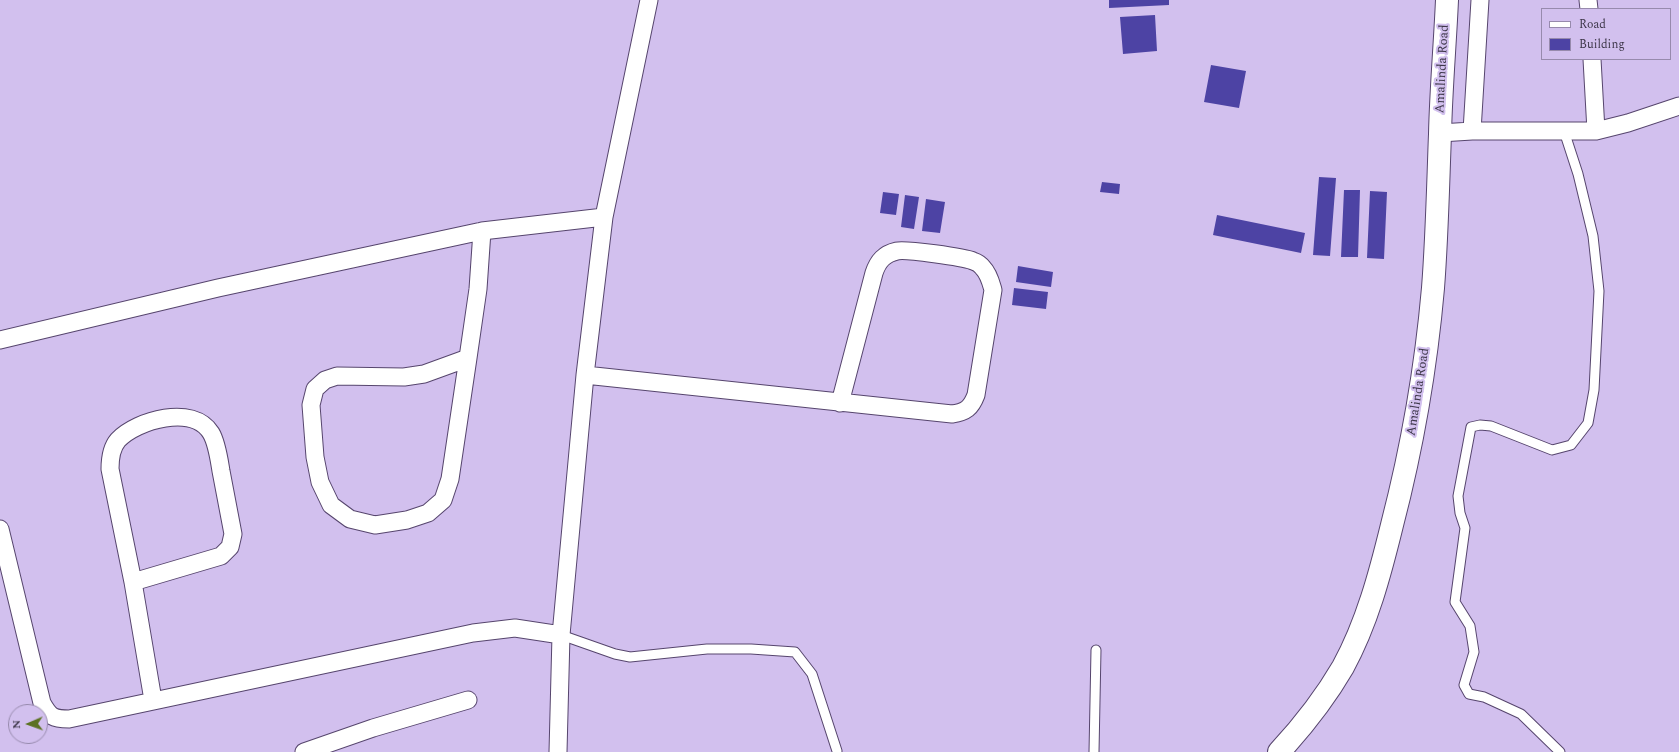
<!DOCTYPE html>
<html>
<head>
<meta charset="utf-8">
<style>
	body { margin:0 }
	#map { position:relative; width:1679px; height:752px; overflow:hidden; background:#d2c0ee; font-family:Spectral,serif }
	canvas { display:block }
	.legend { position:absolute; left:1541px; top:8px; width:130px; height:52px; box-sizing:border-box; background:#d2c0ee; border:1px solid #978aad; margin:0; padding:5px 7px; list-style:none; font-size:12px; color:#3f384b }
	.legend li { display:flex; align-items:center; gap:8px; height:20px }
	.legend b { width:20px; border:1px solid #978aad }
	.north { position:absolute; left:8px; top:704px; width:40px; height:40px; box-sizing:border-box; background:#d2c0ee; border:1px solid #978aad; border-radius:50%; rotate:268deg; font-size:11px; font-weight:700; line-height:16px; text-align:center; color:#3f384b }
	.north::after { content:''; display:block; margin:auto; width:14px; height:18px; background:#5c7222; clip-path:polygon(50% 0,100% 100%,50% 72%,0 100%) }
</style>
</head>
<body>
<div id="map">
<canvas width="1679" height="752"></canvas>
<ul class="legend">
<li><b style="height:5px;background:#fff"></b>Road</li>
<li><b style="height:11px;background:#4d43a4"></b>Building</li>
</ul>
<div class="north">N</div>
</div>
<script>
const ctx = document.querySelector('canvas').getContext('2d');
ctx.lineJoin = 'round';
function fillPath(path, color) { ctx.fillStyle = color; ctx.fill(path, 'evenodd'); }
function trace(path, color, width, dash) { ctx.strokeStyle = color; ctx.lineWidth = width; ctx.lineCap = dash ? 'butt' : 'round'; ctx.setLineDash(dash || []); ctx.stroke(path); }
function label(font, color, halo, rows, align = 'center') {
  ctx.font = font + ' Spectral,serif'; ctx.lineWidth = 4; ctx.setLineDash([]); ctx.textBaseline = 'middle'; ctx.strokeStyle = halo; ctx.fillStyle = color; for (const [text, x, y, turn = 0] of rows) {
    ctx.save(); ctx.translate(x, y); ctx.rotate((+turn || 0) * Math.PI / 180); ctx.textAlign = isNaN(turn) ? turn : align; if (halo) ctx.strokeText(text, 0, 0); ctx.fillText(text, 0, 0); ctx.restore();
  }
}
const building = new Path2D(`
	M1109 0H1169V5L1109 8Z
	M1155 15 1157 51 1123 54 1120 17Z
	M1211 65 1246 71 1239 108 1204 102Z
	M1319 177 1336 178 1330 256 1313 255Z
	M1102 182 1120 184 1119 194 1100 192Z
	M1344 190H1360L1358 257H1341Z
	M1370 191 1387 192 1384 259 1367 258Z
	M883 192 899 194 896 215 880 213Z
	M905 195 919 197 914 229 901 227Z
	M926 199 945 202 940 233 922 231Z
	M1217 215 1305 233 1301 253 1213 235Z
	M1018 266 1053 272 1051 287 1016 282Z
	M1014 288 1048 292 1046 309 1012 305Z`);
const lane = new Path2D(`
	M561 635 615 654 630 657 707 649H751L795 652 812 674 837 751
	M1094 752 1096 650
	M1560 752 1521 714 1484 697 1469 694 1464 685 1474 652 1470 626 1455 602 1465 528 1460 513 1458 496 1471 427 1480 425 1491 426 1552 450 1571 445 1588 423 1594 390 1599 291 1593 236 1578 174 1564 131`);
const street = new Path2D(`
	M1588 0 1589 9
	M1592 59 1596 131
	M1472 131 1480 0
	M1440 133 1472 131H1596L1628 123 1679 106
	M0 340 218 288 482 231 604 217
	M468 358 424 374 404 377 337 376 325 380 315 389 311 405 315 457 320 482 331 505 350 519 375 525 407 520 428 513 443 500 450 479 468 358 478 289 482 231
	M585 375 952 414C966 412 971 408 976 395L993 290C991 283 989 274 983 268 981 265 976 262 973 261 964 257 905 249 897 251 884 254 878 261 874 273L840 403
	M0 529 42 703C50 717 53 719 69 719L473 633 515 628 561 635
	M133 582 221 556 230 547 233 534C229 513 225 492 221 471 219 459 217 443 211 433 193 404 137 420 118 440 111 448 110 459 110 469L133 582 153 700
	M304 752 373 728 468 700
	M558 752 561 635 585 375 604 217 649 0`);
const secondary = new Path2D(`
	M1279 752C1303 726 1325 698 1343 667 1367 623 1380 574 1392 525 1412 448 1426 368 1433 288 1437 237 1438 186 1440 134 1441 89 1445 45 1447 0`);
const streetNames = [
	["Amalinda Road",1443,69,-87],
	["Amalinda Road",1419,392,-81]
];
fillPath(building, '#4d43a4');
trace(lane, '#56456d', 11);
trace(street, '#56456d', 19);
trace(secondary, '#56456d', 24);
trace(lane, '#fff', 9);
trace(street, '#fff', 17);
trace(secondary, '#fff', 22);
label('13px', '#3f384b', '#d2c0ee', streetNames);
</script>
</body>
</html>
